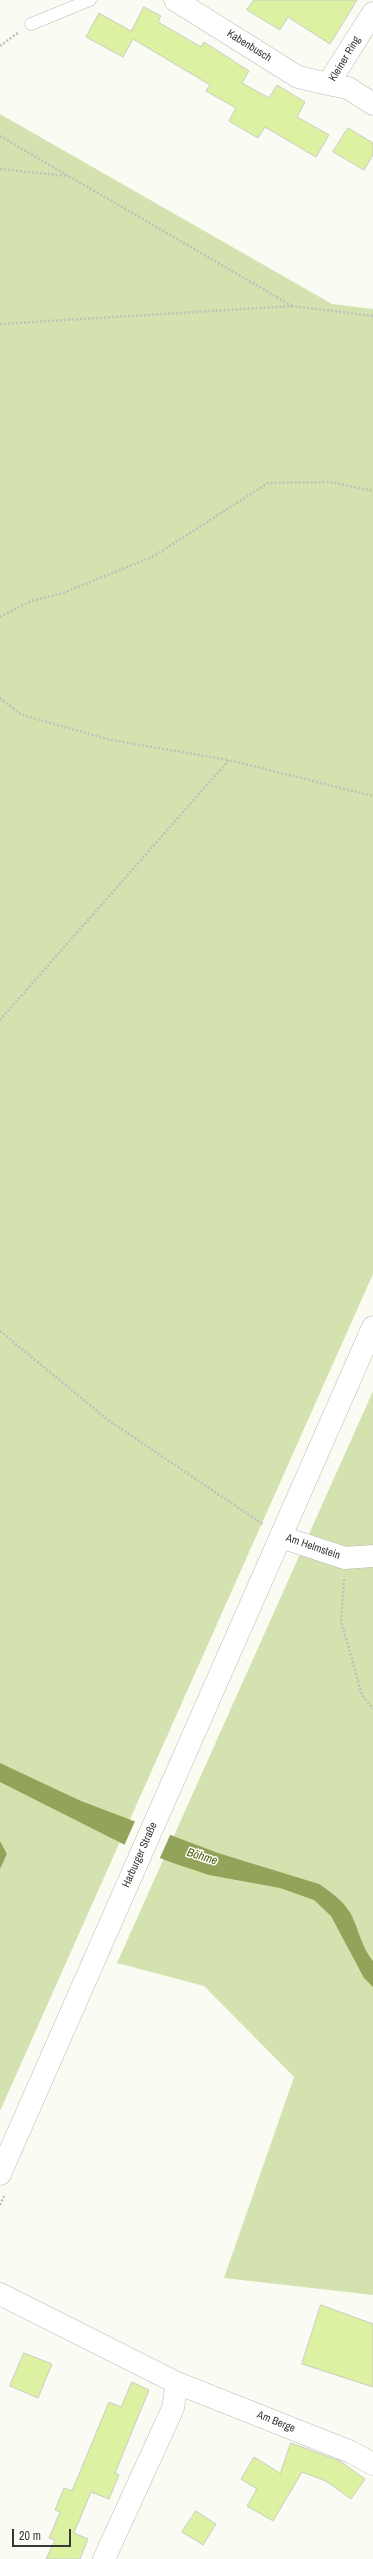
<!DOCTYPE html>
<html>
<head>
<meta charset="utf-8">
<style>
	body { margin:0 }
	#map { position:relative; width:373px; height:2559px; overflow:hidden; background:#fafcf4; font-family:"Archivo Narrow",sans-serif }
	canvas { display:block }
	.scale { position:absolute; left:12px; top:2529px; width:59px; height:18px; box-sizing:border-box; border:2px solid #383936; border-top:0; padding-left:5px; font-size:12px; line-height:14px; white-space:nowrap; color:#383936; -webkit-text-stroke:3px #fff; paint-order:stroke }
</style>
</head>
<body>
<div id="map">
<canvas width="373" height="2559"></canvas>
<div class="scale">20 m</div>
</div>
<script>
const ctx = document.querySelector('canvas').getContext('2d');
ctx.lineJoin = 'round';
function fillPath(path, color) { ctx.fillStyle = color; ctx.fill(path, 'evenodd'); }
function trace(path, color, width, dash) { ctx.strokeStyle = color; ctx.lineWidth = width; ctx.lineCap = dash ? 'butt' : 'round'; ctx.setLineDash(dash || []); ctx.stroke(path); }
function label(font, color, halo, rows, align = 'center') {
  ctx.font = font + ' "Archivo Narrow",sans-serif'; ctx.lineWidth = 3; ctx.setLineDash([]); ctx.textBaseline = 'middle'; ctx.strokeStyle = halo; ctx.fillStyle = color; for (const [text, x, y, turn = 0] of rows) {
    ctx.save(); ctx.translate(x, y); ctx.rotate((+turn || 0) * Math.PI / 180); ctx.textAlign = isNaN(turn) ? turn : align; if (halo) ctx.strokeText(text, 0, 0); ctx.fillText(text, 0, 0); ctx.restore();
  }
}
const green = new Path2D(`
	M0 114 332 304 373 309V1274L0 2111V1869L7 1854 0 1841Z
	M373 1391V2295L224 2278 294 2077 204 1986 117 1963Z`);
const water = new Path2D(`
	M0 1763 81 1801 218 1853 319 1884C331 1892 345 1902 352 1916 359 1931 362 1948 373 1961V1987L364 1978 331 1916 314 1900 280 1888 209 1875 176 1864 127 1846 0 1782Z
	M0 1841 7 1854 0 1869Z`);
const pier = new Path2D(`
	M136 1819 171 1833 159 1860 124 1846Z`);
const building = new Path2D(`
	M254 0H357L330 44 288 17 280 30 247 10Z
	M144 7 161 16 158 22 201 47 204 42 249 71 242 83 269 98 277 85 305 102 297 117 329 135 316 157 265 127 258 138 229 121 236 108 206 91 210 85 133 39 123 57 86 37 99 13 131 31Z
	M348 128 373 143V155L364 170 333 152Z
	M321 2305 373 2324V2387L302 2364Z
	M24 2353 52 2364 38 2398 10 2386Z
	M132 2382 149 2390 115 2473 119 2475 109 2499 91 2492 74 2533 88 2539 80 2559H46L55 2540 49 2538 60 2512 55 2510 64 2488 72 2491 109 2402 121 2407Z
	M291 2443 340 2461 365 2479 351 2499 326 2481 302 2472 273 2521 247 2506 257 2489 241 2479 254 2457 280 2473Z
	M196 2511 216 2524 203 2545 182 2532Z`);
const path = new Path2D(`
	M0 46 19 32
	M0 136 292 306
	M0 169 68 176
	M0 324 292 306 373 316
	M0 617 31 601 63 593 154 556 268 483 330 482 373 491
	M0 698 22 715 111 740 229 760
	M0 1020 229 760 373 796
	M0 1331 108 1420 264 1525
	M344 1579 341 1621 362 1695 373 1709
	M0 2205 5 2194`);
const service = new Path2D(`
	M31 24 90 0`);
const minor = new Path2D(`
	M175 0 298 77 328 84
	M373 13 328 84 348 88 373 104
	M281 1537 345 1558 373 1556
	M0 2294 177 2383 351 2452 373 2464
	M104 2559 173 2408 177 2383`);
const secondary = new Path2D(`
	M0 2174 373 1327`);
const streetNames = [
	["Kabenbusch",249,46,32],
	["Kleiner Ring",345,59,-59],
	["Am Helmstein",313,1547,19],
	["Harburger Straße",140,1855,-66],
	["Am Berge",276,2422,22]
];
const waterNames = [
	["Böhme",202,1857,17]
];
fillPath(green, '#d4e2af');
fillPath(water, '#92a459');
fillPath(pier, '#fafcf4');
fillPath(building, '#dcf1a2');
trace(building, '#c9ccc4', 1);
trace(service, '#b9bbb4', 13);
trace(minor, '#b9bbb4', 23);
trace(secondary, '#b9bbb4', 23);
trace(path, '#bfc1ba', 2.5, [2, 2]);
trace(service, '#fff', 12);
trace(minor, '#fff', 22);
trace(secondary, '#fff', 22);
label('11px', '#383936', '#fff', streetNames);
label('italic 12px', '#4f5f04', '#fff', waterNames);
</script>
</body>
</html>
